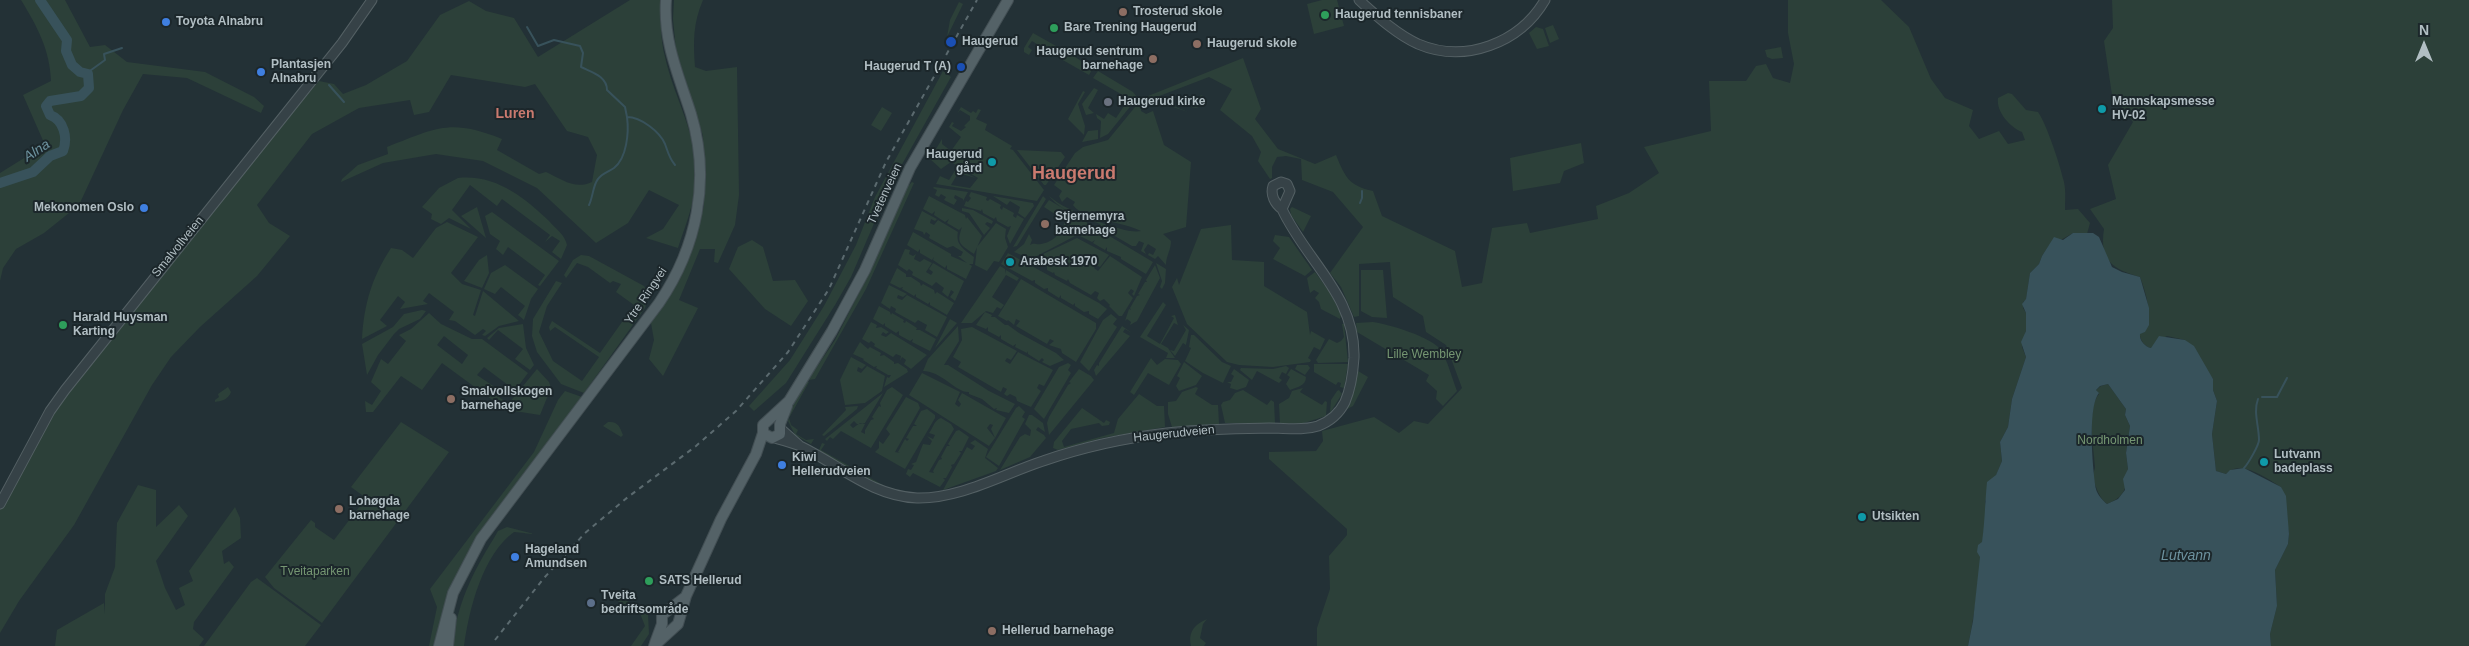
<!DOCTYPE html>
<html>
<head>
<meta charset="utf-8">
<style>
	body { margin:0 }
	#map { position:relative; width:2469px; height:646px; overflow:hidden; background:#233136; font-family:Helvetica,sans-serif }
	canvas { display:block }
	.north { position:absolute; left:2399px; top:20px; width:50px; height:50px; -webkit-text-stroke:4px #1c272b; paint-order:stroke; rotate:0deg; font-size:14px; font-weight:700; line-height:20px; text-align:center; color:#b1bec3 }
	.north::after { content:''; display:block; margin:auto; width:18px; height:22px; background:#b1bec3; clip-path:polygon(50% 0,100% 100%,50% 72%,0 100%) }
</style>
</head>
<body>
<div id="map">
<canvas width="2469" height="646"></canvas>
<div class="north">N</div>
</div>
<script>
const ctx = document.querySelector('canvas').getContext('2d');
ctx.lineJoin = 'round';
function fillPath(path, color) { ctx.fillStyle = color; ctx.fill(path, 'evenodd'); }
function trace(path, color, width, dash) { ctx.strokeStyle = color; ctx.lineWidth = width; ctx.lineCap = dash ? 'butt' : 'round'; ctx.setLineDash(dash || []); ctx.stroke(path); }
function label(font, color, halo, rows, align = 'center') {
  ctx.font = font + ' Helvetica,sans-serif'; ctx.lineWidth = 4; ctx.setLineDash([]); ctx.textBaseline = 'middle'; ctx.strokeStyle = halo; ctx.fillStyle = color; for (const [text, x, y, turn = 0] of rows) {
    ctx.save(); ctx.translate(x, y); ctx.rotate((+turn || 0) * Math.PI / 180); ctx.textAlign = isNaN(turn) ? turn : align; if (halo) ctx.strokeText(text, 0, 0); ctx.fillText(text, 0, 0); ctx.restore();
  }
}
const green = new Path2D(`
	M21 0H65L90 47 105 45 127 62 205 72 254 97 264 106 261 113 187 78 143 74 123 110 79 205 44 233 16 249 3 268 0 281V173L45 145 23 95 51 81C50 50 37 26 21 0Z
	M630 0H661C661 19 660 38 665 57 673 93 692 125 696 163 699 192 687 221 678 248L646 238 663 229 679 205 649 190 628 223 596 243 537 188 483 161 436 154 383 163 341 182 342 179 358 165 388 154 387 147C436 128 450 118 502 139L497 150 539 174 546 172C561 179 575 190 592 182L597 155 588 137 567 131 535 84 525 87 451 75 429 112 414 115 410 100 359 108 312 134 257 205 269 223 290 236 257 276 200 327 171 357 152 385 74 525 19 601 0 633V509L47 418 110 331 319 81 334 84 343 94 366 85 407 61 440 15 469 1 486 11 514 18 538 57Z
	M674 0H703C693 23 693 42 695 67L706 71 737 67 739 195 735 225 718 263 714 262 715 249H700L679 300 698 308 663 376 649 359 654 340 651 323 677 282 695 239 704 206 703 136 676 50 673 19Z
	M1322 0H1337L1344 26 1314 34 1307 4Z
	M1788 0H1881L1909 27 1931 79 1945 98 1973 110 1969 126 1979 139 1999 131 2008 144 2025 140 2022 132C2010 127 1996 112 1998 98L2008 93 2012 94 2026 110 2038 112C2047 125 2060 165 2064 182 2066 191 2065 201 2065 210L2078 209 2090 223 2087 234 2073 233 2059 241 2054 238 2042 256 2039 264 2030 273 2026 300 2023 302V308L2026 313V331L2022 347 2026 357 2012 399 2008 427 2000 442 2002 461 1985 502 1987 508C1980 554 1978 601 1968 646H1317V628L1330 589 1329 556 1347 535V529L1269 459V452L1316 451 1323 441 1322 431 1374 417 1399 433 1414 421 1428 424 1462 388 1446 345 1426 332 1423 316 1393 297 1390 262 1359 264V316L1354 317 1341 287 1330 273 1363 227 1333 192 1302 180 1301 159 1286 156 1277 157 1272 167V178L1270 179 1258 161 1261 152 1252 136 1220 110 1232 89 1209 77 1154 98 1188 112 1149 99 1148 96 1243 58 1261 109 1255 119 1278 149 1315 164 1336 155C1345 177 1349 186 1373 191L1382 216 1455 251 1462 287 1482 283 1492 228 1527 223 1530 233 1598 219 1596 206 1629 193 1659 173 1644 147 1711 131 1709 81H1746L1756 66 1766 64 1773 78 1790 83 1794 64 1788 33Z
	M2112 0H2469V646H2271L2270 634 2277 606 2275 570 2288 544 2289 534 2281 487C2268 479 2240 458 2226 474L2216 471 2212 434 2217 401 2213 390V379L2185 340 2167 336 2156 342 2152 348C2146 348 2139 340 2140 333L2145 332C2152 314 2147 295 2140 277 2113 269 2099 261 2104 229L2090 209 2116 199 2108 165 2133 122 2112 95 2104 41 2113 28Z
	M959 2 963 4 947 37 950 20Z
	M1553 25 1559 39 1550 43 1545 28Z
	M1536 27 1543 29 1549 46 1537 49 1529 33Z
	M1033 33 1056 46 1050 52 1032 41 1028 47 1032 50 1029 55 1024 52V48Z
	M1781 47 1783 58 1772 59 1767 57 1765 50Z
	M1065 51 1093 68 1089 75 1061 59Z
	M943 71 951 77 891 184 851 277 835 305 786 383 754 411 749 406 790 360 824 306 856 245 875 197Z
	M1098 71 1133 92 1137 97 1133 101 1093 78Z
	M1094 88 1098 90 1088 108 1094 113 1086 115 1082 104Z
	M1083 91 1085 92 1078 104 1085 126 1084 135 1068 119Z
	M1202 95 1207 104 1196 108 1191 107 1188 101Z
	M1128 100 1133 103 1108 134 1100 138 1101 121 1097 118 1096 114 1104 119 1108 113 1116 118Z
	M1140 101 1141 111 1146 114 1153 111 1164 145 1191 162 1186 227 1163 234 1171 241C1171 250 1166 256 1166 265L1158 256 1155 259 1148 255 1149 253 1153 255 1156 249 1148 244 1144 250 1146 254 1141 251 1144 243 1139 241 1136 246H1132L1101 228 1100 224C1083 217 1062 212 1049 196 1051 197 1056 202 1060 204 1075 213 1126 235 1141 231 1125 222 1083 220 1073 205L1075 202 1067 197 1062 202 1059 196 1062 191 1054 185 1075 153 1083 147 1108 140Z
	M882 107 892 113 881 131 871 125Z
	M961 107 971 113 973 111 976 113 978 109 981 110 976 119 987 124 985 130 1012 146 1010 149 1013 150 1044 190 1037 201 936 184 940 176 949 180 956 169 976 178 958 173 951 185 970 188 978 178 951 162 941 169 930 159 942 139V144L951 151 961 137 949 127 952 122 954 123 952 126 961 131 966 127 964 126 970 120V116L960 110 957 114Z
	M1098 130V139L1082 142 1088 131Z
	M1581 143 1584 163 1564 171 1560 183 1513 191 1510 158Z
	M1017 150 1061 152 1065 157 1046 185H1044Z
	M458 178C495 174 524 197 549 221 556 229 565 235 567 245L561 259 552 252 560 241 552 236 545 242 550 235 502 199 497 206 470 185 452 210 471 229 449 218 441 224 431 219 432 214 422 207 439 188Z
	M912 182 914 183 866 289 815 379 808 380 835 340 861 289 905 189Z
	M934 187 968 192 963 201V199L955 195 954 198 957 200 954 205 944 200 946 197 941 194 939 197 935 195 937 190 933 188Z
	M971 192 987 197 986 200 988 201 990 199 1001 205 1000 208 1002 210 1003 207 1014 213 1013 216 1016 218 1017 215 1024 219 1010 244 1007 236 1011 226 1008 227 997 221 996 217 994 219 983 213 982 209 981 211 964 206 966 201 968 202 971 198 969 196Z
	M929 196 965 215 966 219 967 217 982 236 974 254C960 244 956 244 962 227L959 230 947 223 949 219 945 222 934 215 935 211 932 214 923 209Z
	M993 196 1033 203 1034 206 1025 218 1018 213 1020 207 1010 201 1007 205Z
	M1043 196 1046 199 1017 246 1013 247Z
	M1049 200 1153 262 1146 274 1121 259V257L1107 251V247L1105 250 1093 243 1095 240 1092 242 1080 236 1082 232 1080 231 1077 235 1033 258H1029L1014 252 1024 244 1029 234 1032 240 1030 245C1034 242 1036 245 1041 244 1059 241 1061 228 1069 215L1067 214 1064 220 1044 207Z
	M477 207 486 238 461 216Z
	M1292 207 1311 216 1303 232 1291 215 1290 209Z
	M962 208 973 210 993 221 992 224 987 222 985 224 990 228 984 235 969 213 962 211Z
	M922 211 937 219 935 221 931 219 930 223 934 225 938 220 958 232C955 245 965 250 974 257L973 264H969L972 266 966 279 947 269V265L945 268 933 260 934 257 932 260 920 253V249L918 252 907 245 913 232 951 254V256L967 263 958 256H961L963 252 953 246 947 248 929 238 930 235 926 232 924 235 923 232 914 229Z
	M492 212 559 261 540 286 538 285 545 275 508 247 503 255 496 249 500 241 490 234 485 216Z
	M447 222 478 237 451 273 462 284 481 290 473 315 475 316 483 291 519 321 499 326 485 336 482 335 486 331 483 329 475 335 455 321 449 320 454 312 429 293 423 301 428 304 400 309 405 302 398 296 380 320 387 326 362 339C364 304 372 277 391 248L402 250 413 258 436 228Z
	M996 223 1006 229 1005 238 1008 247 999 262 994 261 987 271 975 265 977 247Z
	M1231 225 1232 260 1264 262V286L1307 312 1310 335 1311 331 1325 339 1320 350 1314 347 1308 358 1311 360 1310 362 1273 367 1239 365 1227 362 1187 324 1172 287 1177 278 1179 285 1201 229Z
	M1275 235 1289 237 1312 270 1305 276 1273 259 1280 248 1273 241Z
	M1077 238 1109 255 1100 267 1096 265 1094 268 1098 271 1110 256 1142 277 1134 296 1132 294 1134 291 1131 289 1128 293 1133 298 1122 316H1119L1109 306 1110 305 1104 299 1100 301 1097 298 1099 293 1095 291 1091 295 1070 283 1068 279 1067 281 1055 275 1054 272 1053 273 1047 270V263L1042 260 1039 265 1035 263 1039 256Z
	M752 240 763 247 773 281 795 280 808 301 791 326 765 309 729 269 738 247Z
	M905 249 910 250 909 254 913 256 916 254 914 259 920 262 924 259 932 263 926 272 931 275 933 272 929 269 933 263 964 281 955 301 950 297 954 292 951 290 948 297 942 292 944 288 936 282 932 286 912 275 913 272 909 269 907 271 898 265Z
	M1008 253 1099 303 1107 309 1098 319 1089 314V311L1084 312 1075 306V303L1073 305 1061 298V295L1059 298 1048 291V288L1044 289 1035 283V280L1032 281 1001 264Z
	M487 255 489 273 482 288 464 281 479 260Z
	M581 255 589 256 644 286 649 295 645 308 584 393 561 384 537 352 532 336 533 319 556 281 562 283 547 306 539 332 553 361 582 381 599 357 555 327 550 331 549 327 552 321 600 353 634 305 616 292 621 284 613 281 610 283 588 267 577 263 566 278 564 275 573 260Z
	M1156 263 1166 269 1165 283 1162 289 1160 287 1162 281Z
	M505 265 538 289 531 299 524 320 518 315 525 306 501 287 495 294 484 289 491 273Z
	M1155 265 1160 278 1137 321 1130 325 1131 322 1127 319 1125 321 1129 309 1131 310 1130 308 1137 296 1140 295 1138 294 1145 282H1147L1146 280Z
	M1000 266 1005 269 1006 274V270L1019 278 1017 281 1006 275 992 297 1004 305 1001 309 997 307 993 313 986 311 972 323H961Z
	M897 268 906 274V277H911L920 283 921 286 923 284 934 290 935 294 937 292 954 303 947 315 930 305V302L928 304 916 297V294L914 296 902 289 903 287 900 288 890 283Z
	M1361 270H1383L1387 318 1372 317 1361 311Z
	M1315 272 1331 294 1341 315 1340 319 1321 309 1319 302 1315 298 1319 293 1314 290 1310 293 1307 278Z
	M1021 279 1096 323V329L1076 362 1062 353 1061 349 1049 345 1054 341 1050 339 1047 344 1016 326 1020 321 1016 319 1014 325 1008 320 1007 321 998 316Z
	M889 285 907 294 903 297 898 295 897 298 902 300 907 295 947 317 937 337 925 330 927 325 918 320 915 323 895 312 896 309 891 306 890 309 881 303Z
	M1163 302 1166 305 1147 336 1160 344 1174 318 1171 316 1175 315 1178 325 1174 323 1161 344 1168 348 1175 358H1166L1168 353 1140 337Z
	M879 306 890 312 891 315 892 313 904 320 903 322 905 323 906 321 917 328 916 330H920L936 339 930 351 912 342 913 339 910 341 899 335V331L896 333 885 326V323L883 325 873 319Z
	M422 310 426 311 420 319 399 329 394 334 378 355 367 375 362 344 393 327 404 314Z
	M985 312 992 315 991 317H995L1005 325H1008L1019 333 1056 353 1064 360 1050 366 1042 362 1044 360 1042 358 1039 361 1028 354V351L1027 353 1015 347 1016 344 1013 346 1001 339V335L999 337 988 331V327L986 329 976 325Z
	M429 313 441 324 472 339H482L528 373 513 393 506 389 508 385 484 367 477 375 499 390 502 394 499 397 506 402 502 407 442 363 422 390 401 376 373 412H366L365 401 372 405 381 391 371 382 381 359 388 364 406 341 399 335 411 329ZM444 336 468 355 462 364 437 345Z
	M1111 314 1117 319 1113 324 1117 327 1089 371 1080 362 1103 320Z
	M950 319 957 323 935 348Z
	M871 322 877 325 876 328 881 327 889 332 886 334 883 332 881 335 886 337 891 333 927 355 911 369 904 364 906 360 902 357 900 361 901 356 896 354 893 357 874 346 875 344 871 341 869 343 862 339Z
	M1373 322C1388 324 1432 337 1441 350 1448 362 1452 378 1457 391L1443 406 1436 399 1437 391 1426 381 1429 375 1357 332 1356 323Z
	M523 324 526 348 534 365 530 370 515 359 523 349 498 330 489 340 487 338 499 328Z
	M1342 324H1344L1348 362 1318 363 1316 360 1329 339 1337 343 1341 341 1344 337Z
	M1183 325 1189 330 1186 345 1183 343 1175 356 1170 350 1174 351 1186 330Z
	M958 326 959 341 944 365H948L989 391 1015 404 1009 413 996 410 997 408 994 409 982 399 969 394V392C956 393 942 371 923 371L928 359Z
	M1122 326 1132 333 1125 329 1123 332 1130 336 1096 376 1094 370 1097 365 1099 366V363Z
	M972 327 1017 351 1011 360 1007 358 1005 361 1010 364 1018 352 1053 370 1044 386 1039 384 1037 388 1041 391 1031 407 1017 401 1016 397 1010 394 1007 396 1004 394 1007 389 1003 387 1001 392 958 367 961 362 953 357 962 340 961 329Z
	M1191 335H1194L1222 362 1231 366 1223 383 1203 373 1185 361 1191 348 1189 347Z
	M860 342 868 349 870 347 881 353 880 356 884 355 894 362V364L898 363 907 369 908 372 884 387 887 377 889 378 891 375H888L876 368 877 366 874 367 863 360 864 359 853 354Z
	M851 357 866 365 862 369 858 367 857 371 861 373 867 366 885 376 882 391 865 403 845 405 840 380Z
	M1151 358 1157 365 1165 359 1178 360 1181 364 1169 385 1148 373 1134 395 1130 392Z
	M1184 362 1202 376 1196 385 1179 391 1176 386 1180 378 1177 376Z
	M1068 363 1074 367 1071 365 1068 370 1071 373 1044 419 1034 409 1059 367Z
	M1314 364H1348L1344 388 1340 387 1341 383 1338 382 1336 385 1314 372Z
	M1297 365H1308L1310 368 1305 375 1295 369Z
	M1286 366 1289 368 1286 374 1282 372 1279 378 1282 380 1279 383 1257 371 1252 380 1240 370 1241 368 1273 369Z
	M537 369 549 382 551 388 540 415 508 410 509 403Z
	M1079 369 1091 376 1094 380 1049 435 1047 423 1049 417 1068 385 1071 383 1069 382Z
	M1234 369 1249 380 1246 387 1237 390 1230 388 1231 384 1227 382H1231L1234 376 1231 374Z
	M1291 369 1306 377C1306 386 1297 387 1290 390L1286 384 1290 377 1287 375Z
	M1358 371 1368 377 1353 406 1345 410 1353 394Z
	M922 373 960 392 955 404 959 407 961 404 958 400 962 393 1006 418 995 438 991 429 993 425 990 424 987 428 995 438 989 446 909 395Z
	M807 381 809 382 789 418 791 425 798 430 796 434 806 440 814 439 811 444 795 435 788 421 792 407Z
	M2108 384 2126 409 2125 415 2130 426 2126 453 2128 469 2124 481 2126 484C2124 495 2117 500 2107 504 2099 498 2096 487 2093 478 2092 475 2095 470 2095 467 2094 448 2086 409 2099 394L2096 390 2101 386Z
	M228 387 231 392C228 400 221 401 215 402V400L219 397 218 394Z
	M892 387 903 395 871 448 841 431 833 439 830 437 827 441 825 439 883 393 865 423 857 424 854 421 850 425 853 428 860 423 865 424 861 432 865 434V430L871 420 874 419 872 417 879 406 881 407 880 403 887 390Z
	M1196 387 1198 388 1195 394 1212 405H1218L1219 424 1172 427 1168 414V402L1176 401 1182 392Z
	M1303 388 1300 392 1322 405 1325 401 1327 402 1326 416 1304 423 1280 424 1279 404 1289 398 1292 391Z
	M1243 390 1267 405 1271 400 1274 402 1275 423H1225L1221 405 1223 402 1230 400 1235 393Z
	M1339 390 1342 394 1330 413 1331 400 1337 391Z
	M565 391 582 397 511 492 444 609 433 646H429L437 607 430 589 534 452 558 400Z
	M1139 394 1157 406H1164L1165 427 1102 438 1058 450 1053 448 1054 442 1082 408 1104 423 1106 420 1110 422 1109 425 1102 426 1099 423 1071 429 1062 441 1064 447 1114 433 1118 419Z
	M906 397 918 403 920 408 895 452 900 453 898 452 905 439 907 441 909 439 906 438 913 426H917L914 424 921 411 927 409 935 415V418L905 469 875 452 879 448V441L883 444 890 434 886 429Z
	M858 406 857 409 824 436 822 435 846 410 845 407Z
	M1019 406 1027 414 1025 412 1022 417 1025 419 999 466 986 457 1016 408Z
	M1029 415H1032L1043 423 1045 432 1038 427 1036 430 1044 435 1046 438 1030 457 1000 470 1020 437 1025 434 1030 436 1031 430 1025 424Z
	M941 418 951 424 954 429 929 472 934 473 933 471 939 460 942 459 941 457 947 446H950L948 444 956 431 959 430 969 437 962 451H959L961 453 954 464 951 465 952 467 946 478H943L945 480 940 487 913 473 910 477 906 474 908 469 911 470 914 465 911 464 916 462 923 444 930 445 932 441 927 436 933 439 935 435 929 433C932 430 934 420 941 418Z
	M401 422 449 452 322 623 274 588 265 577 311 520 315 523V527L334 540 366 498 351 487Z
	M608 422C618 421 620 427 623 435L621 437 603 426Z
	M975 440 988 449 985 458 998 468 996 471 943 490 967 447 972 450 975 446 970 443Z
	M822 443 825 444 821 450 888 488 858 475 819 450Z
	M138 485 156 490V527L179 505 188 516 156 561 165 588 176 610 185 605 179 588 193 581 189 571 235 507 240 518 241 538 222 551 224 564 229 561 234 567 194 622 193 629 204 639 199 646H55L57 630 104 603 105 614V594L115 567 117 523Z
	M507 527 534 534 514 532C483 554 469 609 464 646H452C457 605 472 573 494 538L498 531Z
	M257 578 321 625 305 646H204L251 582Z
	M614 593 632 604 630 608H625L613 596Z
	M639 611 648 614 649 634 641 646H631L645 626Z
	M1207 619 1203 624 1200 638 1206 643 1204 646H1191C1188 632 1194 625 1207 619Z`);
const water = new Path2D(`
	M2073 233H2093L2099 237 2112 267 2122 272 2140 277 2149 308V325L2145 332 2140 334C2139 341 2146 347 2151 348L2159 336 2185 340 2194 346 2213 379V390L2217 401 2212 434 2216 471 2226 474 2230 470 2244 468 2281 487 2286 496 2289 534 2288 544 2275 570 2277 606 2270 634 2271 646H1968L1973 621 1980 557 1977 552 1978 545 1982 542C1985 521 1985 502 1987 482L1996 475 2002 461 2000 442 2008 427 2012 399 2026 357 2021 342 2026 331V313L2022 304 2026 299 2030 273 2039 264 2042 256 2054 237 2063 240ZM2108 384 2126 409 2125 415 2130 426 2126 453 2128 469 2123 479 2125 490 2118 499 2107 504C2103 501 2097 494 2096 489 2093 472 2087 407 2099 393L2096 390 2100 386Z`);
const stream = new Path2D(`
	M527 27 538 46 554 40 580 46 583 53 581 67C591 72 607 76 607 90L625 107 627 117C641 117 660 132 665 144 668 152 669 158 675 165
	M87 73 105 60 104 54 122 48
	M329 85 344 102
	M1360 203 1362 198V191
	M589 205C593 197 593 185 598 179 601 174 610 171 614 168 627 158 629 132 627 117
	M2262 397H2277L2287 378
	M2244 468C2248 464 2259 445 2259 440 2259 426 2253 412 2258 399`);
const river = new Path2D(`
	M0 183 33 172 50 156 63 151C68 138 64 120 50 115L46 106 50 101 81 96 89 88 88 74 80 72 72 65 66 51 67 40 40 0`);
const minor = new Path2D(`
	M1359 0C1377 16 1396 34 1418 44 1465 64 1520 43 1545 0
	M781 429 799 445
	M775 438C784 441 794 443 802 447 841 466 872 496 917 498 960 499 1003 474 1043 461 1083 447 1125 438 1167 433 1201 429 1235 429 1269 428 1286 428 1303 431 1318 426 1331 421 1339 414 1345 402 1351 388 1353 373 1354 358 1356 296 1306 261 1282 209L1290 191 1287 184 1281 182 1273 186C1270 195 1275 204 1282 209
	M0 504 50 411 65 390 342 43 372 0`);
const major = new Path2D(`
	M763 433 772 438 780 434V424L787 406
	M655 643 662 624V615L684 598
	M439 646 453 593 481 539 659 303C697 247 711 180 691 114 679 76 663 42 666 0
	M448 646 451 618
	M654 646 678 624 686 596 721 519 756 454 763 433V425L789 401 832 331 865 270 910 168 1008 0`);
const rail = new Path2D(`
	M495 640 544 578 585 533 628 497 696 446 736 411 788 352 829 289 886 162 977 0`);
const markers = [
	[1123,12,5,"#8d6e63"],
	[1325,15,5,"#2e9e5b"],
	[166,22,5,"#3f7fe0"],
	[1054,28,5,"#2e9e5b"],
	[951,42,6,"#1a4fb4"],
	[1197,44,5,"#8d6e63"],
	[1153,59,5,"#8d6e63"],
	[961,67,5,"#1a4fb4"],
	[261,72,5,"#3f7fe0"],
	[1108,102,5,"#6b7280"],
	[2102,109,5,"#0f9aa8"],
	[992,162,5,"#0f9aa8"],
	[144,208,5,"#3f7fe0"],
	[1045,224,5,"#8d6e63"],
	[1010,262,5,"#0f9aa8"],
	[63,325,5,"#2e9e5b"],
	[451,399,5,"#8d6e63"],
	[2264,462,5,"#0f9aa8"],
	[782,465,5,"#3f7fe0"],
	[339,509,5,"#8d6e63"],
	[1862,517,5,"#0f9aa8"],
	[515,557,5,"#3f7fe0"],
	[649,581,5,"#2e9e5b"],
	[591,603,5,"#5c6f8a"],
	[992,631,5,"#8d6e63"]
];
const poiNames = [
	["Trosterud skole",1133,12],
	["Haugerud tennisbaner",1335,15],
	["Toyota Alnabru",176,22],
	["Bare Trening Haugerud",1064,28],
	["Haugerud",962,42],
	["Haugerud skole",1207,44],
	["Haugerud sentrum",1143,52,"right"],
	["barnehage",1143,66,"right"],
	["Plantasjen",271,65],
	["Alnabru",271,79],
	["Haugerud T (A)",951,67,"right"],
	["Haugerud kirke",1118,102],
	["Mannskapsmesse",2112,102],
	["HV-02",2112,116],
	["Haugerud",982,155,"right"],
	["gård",982,169,"right"],
	["Mekonomen Oslo",134,208,"right"],
	["Stjernemyra",1055,217],
	["barnehage",1055,231],
	["Arabesk 1970",1020,262],
	["Harald Huysman",73,318],
	["Karting",73,332],
	["Smalvollskogen",461,392],
	["barnehage",461,406],
	["Lutvann",2274,455],
	["badeplass",2274,469],
	["Kiwi",792,458],
	["Hellerudveien",792,472],
	["Lohøgda",349,502],
	["barnehage",349,516],
	["Utsikten",1872,517],
	["Hageland",525,550],
	["Amundsen",525,564],
	["SATS Hellerud",659,581],
	["Tveita",601,596],
	["bedriftsområde",601,610],
	["Hellerud barnehage",1002,631]
];
const streetNames = [
	["Tvetenveien",885,194,-65],
	["Smalvollveien",178,247,-51],
	["Ytre Ringvei",646,296,-56],
	["Haugerudveien",1174,434,-6]
];
const parkNames = [
	["Lille Wembley",1424,355],
	["Nordholmen",2110,441],
	["Tveitaparken",315,572]
];
const neighbourhoodNames = [
	["Luren",515,114]
];
const waterNames = [
	["Alna",37,151,-33],
	["Lutvann",2186,556]
];
const districtNames = [
	["Haugerud",1074,174]
];
fillPath(green, '#2c4039');
fillPath(water, '#38525b');
trace(stream, '#38525b', 2);
trace(river, '#38525b', 10);
trace(minor, '#546064', 11);
trace(major, '#424e53', 12);
trace(minor, '#364247', 9);
trace(major, '#546267', 10);
trace(rail, '#5b6a6f', 2, [5, 5]);
for (const [x, y, r, color] of markers) { const dot = new Path2D(); dot.arc(x, y, r, 0, 2 * Math.PI); ctx.fillStyle = color; ctx.fill(dot); trace(dot, '#1c272b', 2); }
label('bold 12px', '#b1bec3', '#1c272b', poiNames, 'left');
label('12px', '#b1bec3', '#1c272b', streetNames);
label('12px', '#759672', '#1c272b', parkNames);
label('bold 14px', '#ca7a6f', '#1c272b', neighbourhoodNames);
label('italic 14px', '#6d929f', '#1c272b', waterNames);
label('bold 18px', '#ca7a6f', '#1c272b', districtNames);
</script>
</body>
</html>
